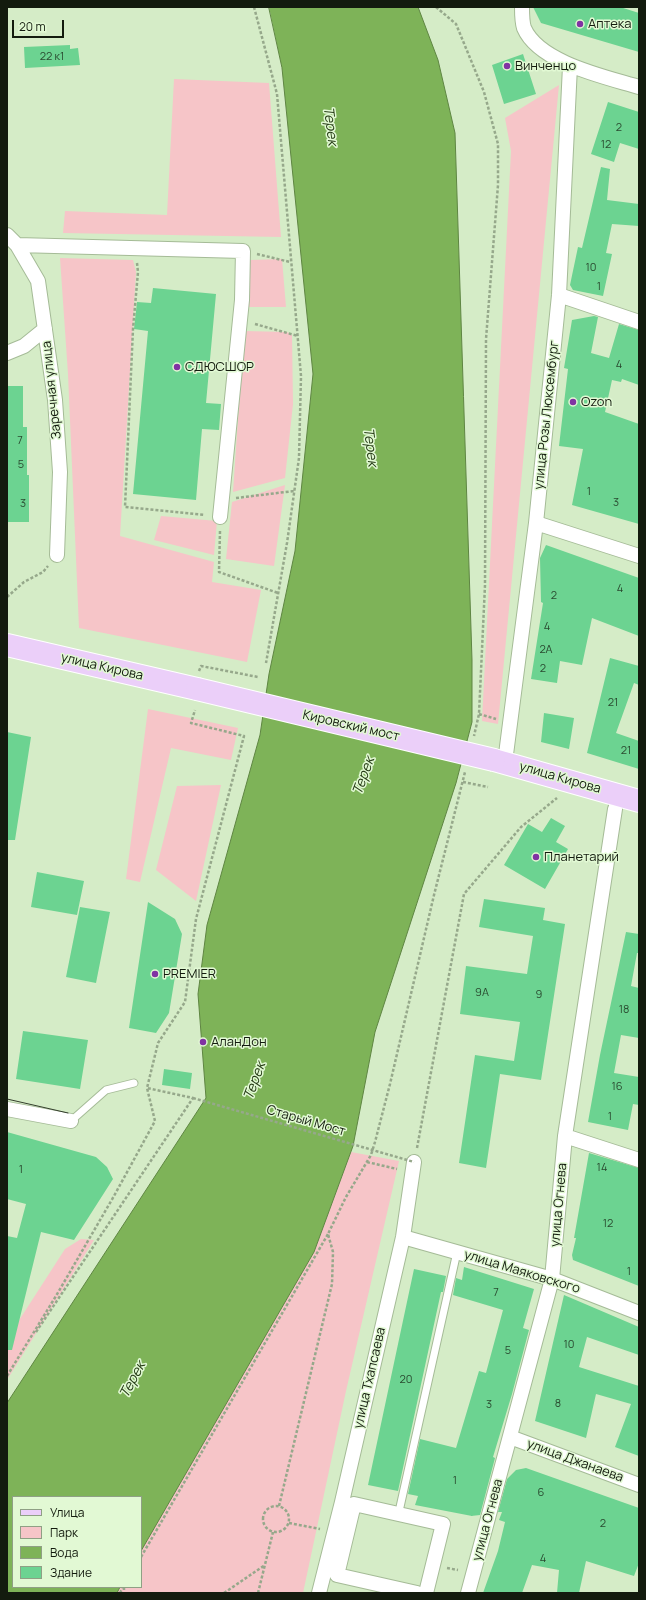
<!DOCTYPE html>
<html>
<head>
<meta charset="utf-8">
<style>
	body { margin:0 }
	#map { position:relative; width:646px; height:1600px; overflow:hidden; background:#d5ecc7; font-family:Manrope,sans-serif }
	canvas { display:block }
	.frame { position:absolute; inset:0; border:8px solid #131b0e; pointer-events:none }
	.legend { position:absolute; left:12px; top:1496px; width:130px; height:92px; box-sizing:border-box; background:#e2f9d4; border:1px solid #8fa085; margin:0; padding:5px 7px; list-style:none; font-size:12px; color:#131b0e }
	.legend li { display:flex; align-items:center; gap:8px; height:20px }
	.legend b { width:20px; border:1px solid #8fa085 }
	.scale { position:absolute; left:12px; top:20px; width:52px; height:18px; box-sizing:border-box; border:2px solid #131b0e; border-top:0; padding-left:5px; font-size:12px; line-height:14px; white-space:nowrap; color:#131b0e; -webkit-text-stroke:3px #e2f9d4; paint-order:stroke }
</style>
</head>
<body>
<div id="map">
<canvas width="646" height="1600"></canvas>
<div class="frame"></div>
<ul class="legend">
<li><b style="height:5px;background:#ebcff9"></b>Улица</li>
<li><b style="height:11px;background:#f6c5c8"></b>Парк</li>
<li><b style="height:11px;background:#7eb358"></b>Вода</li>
<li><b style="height:11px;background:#6cd391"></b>Здание</li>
</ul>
<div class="scale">20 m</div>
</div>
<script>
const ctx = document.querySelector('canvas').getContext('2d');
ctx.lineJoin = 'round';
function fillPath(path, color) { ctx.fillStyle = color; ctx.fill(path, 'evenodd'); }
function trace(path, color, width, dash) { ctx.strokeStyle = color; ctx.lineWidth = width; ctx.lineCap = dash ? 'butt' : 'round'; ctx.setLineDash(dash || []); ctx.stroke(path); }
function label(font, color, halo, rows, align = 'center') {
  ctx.font = font + ' Manrope,sans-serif'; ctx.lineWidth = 3; ctx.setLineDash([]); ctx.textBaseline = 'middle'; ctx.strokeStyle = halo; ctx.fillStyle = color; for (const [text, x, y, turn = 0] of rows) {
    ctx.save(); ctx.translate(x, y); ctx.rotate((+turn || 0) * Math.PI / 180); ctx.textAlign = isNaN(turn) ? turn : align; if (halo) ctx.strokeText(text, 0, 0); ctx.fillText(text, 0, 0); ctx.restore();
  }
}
const green = new Path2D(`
	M174 79 269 83 281 237 63 233 65 211 167 215Z
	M559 85 498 724 482 721 511 151 505 118Z
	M60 258 133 260 136 272 120 536 214 562 212 582 261 590 247 662 79 628 68 374Z
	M282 259 286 307H249L250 260Z
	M244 331 287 332 292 335 293 404 285 478 233 492Z
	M285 485 274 566 226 559 232 502Z
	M161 516 217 521 214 555 154 540Z
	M148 709 238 728 231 760 171 748 140 882 126 879Z
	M221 785 196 901 156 870 177 786Z
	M351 1152 399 1161 346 1391 303 1593H117L120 1587H141V1551L314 1252Z
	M81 1239 94 1240 7 1380V1339L65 1249Z`);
const water = new Path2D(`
	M269 7H418L438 60 455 133 472 660V722L456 783 375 1032 353 1146 314 1252 141 1551V1497H13V1587H120L117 1593H7V1403L206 1098 198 994 207 925 260 735 269 674 295 551 313 374 282 68Z`);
const building = new Path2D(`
	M533 7H620L639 13V52L541 23Z
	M70 45V49L78 48 80 65 25 68 24 47Z
	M523 54 536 94 504 104 492 65Z
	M608 102 639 112V149L620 143 614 162 591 154Z
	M601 167 610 169 607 200 639 204V226L612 224 606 253 612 254 603 296 573 290 570 285 578 247 582 248Z
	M153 288 216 294 206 403 221 404 219 430 202 429 196 500 133 494 148 331 134 329 137 302 151 303Z
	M594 316 598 317 591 353 609 358 619 324 639 330V385L622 379 621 382 612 380 605 412 639 424V524L572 505 583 449 559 446 568 369 564 368 572 320Z
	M7 386H23V427H27V475H29V522H7Z
	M546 545 639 578V636L592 618 582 665 560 661 557 683 531 679 543 603 541 602 540 558Z
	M610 658 639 666V685L634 683 616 733 639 741V769L587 753Z
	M544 713 574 718 569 749 541 742Z
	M7 732 31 737 15 840H7Z
	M551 818 565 826 556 842 568 849 545 889 504 865 528 824 542 832Z
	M37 872 84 881 77 915 31 907Z
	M484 899 545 908 543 920 565 924 541 1080 500 1074 486 1168 459 1163 475 1055 514 1061 520 1022 460 1014 466 966 527 974 533 936 479 927Z
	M148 902 175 919 182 934 169 1013 156 1033 129 1028Z
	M80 907 110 912 96 983 66 977Z
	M626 932 639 934V953H637L631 986 639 988V1038L621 1035 614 1073 639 1077V1105L633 1104 628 1130 588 1122 600 1055Z
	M23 1031 88 1040 80 1089 16 1079Z
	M164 1069 192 1073 190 1089 162 1085Z
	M7 1132 96 1157 107 1167 113 1179 74 1240 41 1232 12 1350H7V1236L17 1238 26 1204 7 1199Z
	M589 1153 639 1168V1286L573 1260 572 1255 576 1238H574Z
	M464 1267 534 1289 523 1328 529 1330 512 1394 493 1457 495 1458 480 1515 471 1516H472L415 1505 418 1496 408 1494 420 1439 456 1448 479 1371 486 1373 503 1310 453 1295 456 1278 462 1280Z
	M414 1269 446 1276 443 1292H441L398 1491 368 1485Z
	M564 1295 639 1327V1355L587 1337 579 1367 639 1386V1456L615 1447 631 1404 596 1394 586 1438 535 1421Z
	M526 1468 639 1508V1563L634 1576 586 1561 579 1593H557L559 1570 532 1565 522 1593H483L498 1551 505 1522 499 1520 502 1512H498L507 1479 516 1470Z`);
const path = new Path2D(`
	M254 7 277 94 301 376 299 458 287 543 266 663
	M436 7 456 24 484 92 498 144V185L486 339 485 585 479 714 474 736
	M257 254 290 262
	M137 263 138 272 133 329 125 507 205 515
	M255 324 298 336
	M236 498 294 491
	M220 531 219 572 278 593
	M7 597 24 582 43 572 48 566
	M199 671 201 666 258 677
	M479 714 496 719
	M463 782 488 787
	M417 1148 464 894 521 827 557 798
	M367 1162 397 1169
	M36 1332 193 1098 147 1088
	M7 1376 56 1296 114 1196 155 1121 147 1088 158 1043 185 1002 196 919 244 736 191 723 195 710
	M263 1519a13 13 0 1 1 26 0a13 13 0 1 1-26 0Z
	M279 1506 332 1284 333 1252 328 1234 346 1197 371 1155 375 1142 390 1084 434 895 465 772
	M289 1523 320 1529
	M141 1557 328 1234
	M447 1568 458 1570
	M124 1587V1593
	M120 1593 123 1587
	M224 1593 265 1565
	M258 1593 273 1532`);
const lane = new Path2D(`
	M71 1121 106 1090 134 1083
	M400 1507 457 1252`);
const street = new Path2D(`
	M522 7C522 14 522 22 524 28 539 63 606 77 639 87
	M7 235 17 245 38 281 55 400 60 472 57 555
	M17 245 243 251 242 300 220 517
	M559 295 639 322
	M7 353 24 346 45 329
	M536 523 639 556
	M505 762 536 523 559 295 570 66
	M7 1109 71 1121
	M565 1136 639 1160
	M403 1237 552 1279 639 1313
	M510 1437 639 1485
	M319 1593 342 1502 403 1237 414 1162
	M417 1593 337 1575 354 1504 443 1524 426 1593
	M468 1593 552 1279 565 1136 615 809`);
const primary = new Path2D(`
	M7 645 197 689
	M494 760 639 801`);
const tram = new Path2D(`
	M7 1099 68 1113`);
const pathBridge = new Path2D(`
	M193 1098 414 1162`);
const primaryBridge = new Path2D(`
	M197 689 494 760`);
const markers = [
	[580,24,4,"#8132a3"],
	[507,66,4,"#8132a3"],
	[177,367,4,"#8132a3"],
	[573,402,4,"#8132a3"],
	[536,857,4,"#8132a3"],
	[155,974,4,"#8132a3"],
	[203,1042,4,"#8132a3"]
];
const numberNames = [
	["22 к1",52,57],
	["2",619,128],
	["12",606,145],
	["10",591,268],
	["1",599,287],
	["4",619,365],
	["7",20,441],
	["5",21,465],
	["1",589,492],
	["3",616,503],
	["3",23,504],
	["4",620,589],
	["2",554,596],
	["4",547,627],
	["2А",546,650],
	["2",543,669],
	["21",613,703],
	["21",626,751],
	["9А",482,993],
	["9",539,995],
	["18",624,1010],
	["16",617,1087],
	["1",610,1117],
	["14",602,1168],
	["1",21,1170],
	["12",608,1224],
	["1",629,1272],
	["7",496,1293],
	["10",569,1345],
	["5",508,1351],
	["20",406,1380],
	["8",558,1404],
	["3",489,1405],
	["1",455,1481],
	["6",541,1493],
	["2",603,1524],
	["4",543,1559]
];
const poiNames = [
	["Аптека",588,24],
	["Винченцо",515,66],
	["СДЮСШОР",185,367],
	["Ozon",581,402],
	["Планетарий",544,857],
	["PREMIER",163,974],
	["АланДон",211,1042]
];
const streetNames = [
	["Заречная улица",52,390,-96],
	["улица Розы Люксембург",547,415,-84],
	["улица Кирова",102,667,13],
	["Кировский мост",351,726,13],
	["улица Кирова",560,778,16],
	["Старый Мост",306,1121,16],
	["улица Огнева",559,1205,-85],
	["улица Маяковского",522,1272,17],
	["улица Тхапсаева",370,1378,-77],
	["улица Джанаева",575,1461,20],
	["улица Огнева",488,1520,-75]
];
const waterNames = [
	["Терек",330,126,83],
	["Терек",370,447,83],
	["Терек",364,776,-70],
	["Терек",255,1081,-70],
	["Терек",133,1380,-62]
];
fillPath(green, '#f6c5c8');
fillPath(water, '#7eb358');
trace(water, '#5e8542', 1);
fillPath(building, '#6cd391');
trace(lane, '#a5bb97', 9);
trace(street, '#a5bb97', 16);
trace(primary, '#fff', 24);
trace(path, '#96a88b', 2.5, [3, 2]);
trace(lane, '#fff', 7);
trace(street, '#fff', 14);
trace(primary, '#ebcff9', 22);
trace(tram, '#333d2c', 1);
trace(primaryBridge, '#fff', 24, []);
trace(pathBridge, '#96a88b', 2.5, [3, 2]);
trace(primaryBridge, '#ebcff9', 22);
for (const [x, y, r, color] of markers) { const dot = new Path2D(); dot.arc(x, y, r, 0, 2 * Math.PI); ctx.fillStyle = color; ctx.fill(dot); trace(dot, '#e2f9d4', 1.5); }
label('11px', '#29492f', null, numberNames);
label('13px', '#131b0e', '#e2f9d4', poiNames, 'left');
label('13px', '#131b0e', '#e2f9d4', streetNames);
label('italic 14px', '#263c16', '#e2f9d4', waterNames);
</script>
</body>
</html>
